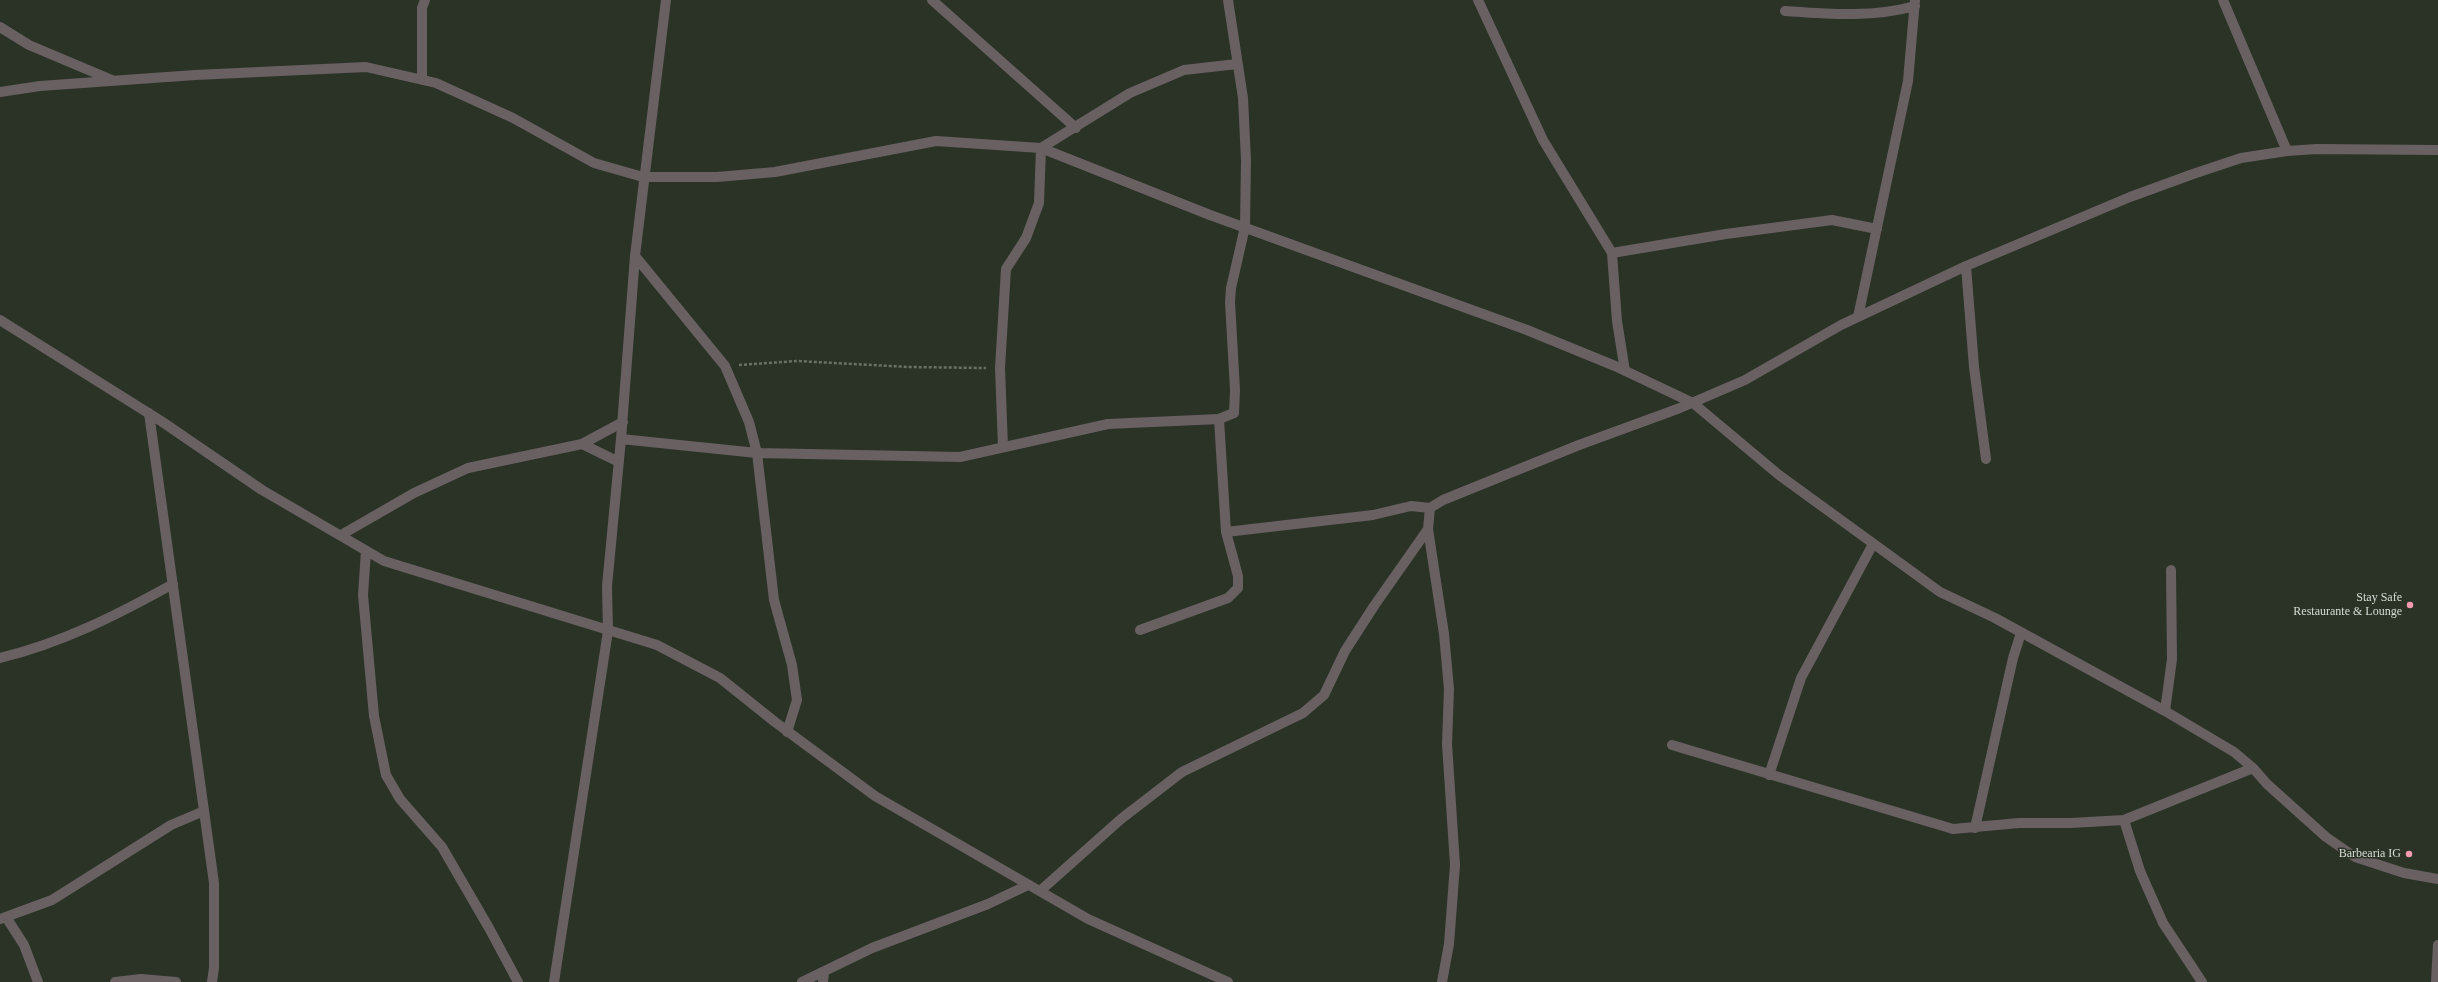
<!DOCTYPE html>
<html>
<head>
<meta charset="utf-8">
<style>
	body { margin:0 }
	canvas { display:block; background:#2a3326 }
</style>
</head>
<body>
<canvas width="2438" height="982"></canvas>
<script>
const ctx = document.querySelector('canvas').getContext('2d');
ctx.lineJoin = 'round';
function trace(path, color, width, dash) { ctx.strokeStyle = color; ctx.lineWidth = width; ctx.lineCap = dash ? 'butt' : 'round'; ctx.setLineDash(dash || []); ctx.stroke(path); }
function label(font, color, halo, rows, align = 'center') {
  ctx.font = font + ' Georgia,serif'; ctx.lineWidth = 3; ctx.setLineDash([]); ctx.textBaseline = 'middle'; ctx.strokeStyle = halo; ctx.fillStyle = color; for (const [text, x, y, turn = 0] of rows) {
    ctx.save(); ctx.translate(x, y); ctx.rotate((+turn || 0) * Math.PI / 180); ctx.textAlign = isNaN(turn) ? turn : align; if (halo) ctx.strokeText(text, 0, 0); ctx.fillText(text, 0, 0); ctx.restore();
  }
}
const path = new Path2D(`
	M739 365 797 361 909 367 986 368`);
const minor = new Path2D(`
	M932 0 1076 128
	M1478 0 1543 140 1612 253 1617 321 1625 371
	M2223 0 2287 151
	M1785 11C1828 14 1872 18 1915 6
	M0 27 29 45 112 80
	M422 80V8L425 0
	M0 92 40 86 195 75 366 67 436 83 513 118 594 163 643 177H717L775 172 936 141 1041 148 1210 215 1527 330 1615 366 1693 403 1779 475 1940 592 1995 618 2165 711 2234 752 2253 768 2267 784 2326 837 2355 857 2404 873 2438 879
	M1612 253 1726 234 1832 220 1877 229
	M635 256 725 366 749 422 757 453 774 600 792 665 797 700 787 732
	M1966 266 1974 367 1986 459
	M1858 317 1908 81 1915 0
	M0 320 161 421 262 490 384 561 657 645 720 678 775 722 875 796 1088 919 1228 982
	M149 413 214 883V968L212 982
	M1219 419 1234 413 1235 390 1230 302 1231 288 1245 227 1246 160 1243 98 1228 0
	M621 439 757 453 960 457 1108 424 1219 419 1226 532 1373 515 1411 506 1430 508 1428 529 1444 634 1449 689 1447 744 1455 865 1449 944 1442 982
	M582 444 619 462
	M1003 447 1000 368 1006 269 1026 238 1039 203 1041 148 1130 93 1184 70 1237 64
	M1430 508 1443 500 1579 445 1680 408 1745 380 1841 325 1966 266 2130 197 2193 174 2241 158 2287 151 2317 149 2438 150
	M341 535 414 493 468 468 582 444 623 422
	M366 551 363 595 374 716 386 775 400 799 442 847 489 928 518 982
	M1140 630 1228 598 1238 588V576L1226 532
	M0 658C62 643 117 615 173 584
	M2165 711 2172 659 2171 570
	M1672 745 1953 829 2019 823H2071L2124 820 2253 768
	M1769 775 1801 678 1873 544
	M2124 820 2140 871 2163 923 2202 982
	M1975 828 2013 658 2021 633
	M1040 891 1121 819 1182 772 1303 713 1324 695 1345 651 1374 606 1428 529
	M6 917 24 945 38 982
	M0 919 52 900 171 825 204 811
	M115 982 141 979 176 982
	M554 982 608 631 607 586 621 439 635 256 666 0
	M802 982 872 948 988 904 1028 885
	M823 982 824 972
	M2436 982 2438 945`);
const markers = [
	[2410,605,4,"#f29ab0"],
	[2409,854,4,"#f29ab0"]
];
const poiNames = [
	["Stay Safe",2402,598],
	["Restaurante & Lounge",2402,612],
	["Barbearia IG",2401,854]
];
trace(path, '#697065', 2.5, [3, 2]);
trace(minor, '#696062', 10);
for (const [x, y, r, color] of markers) { const dot = new Path2D(); dot.arc(x, y, r, 0, 2 * Math.PI); ctx.fillStyle = color; ctx.fill(dot); trace(dot, '#2a3326', 1.5); }
label('12px', '#d7ddd5', '#2a3326', poiNames, 'right');
</script>
</body>
</html>
